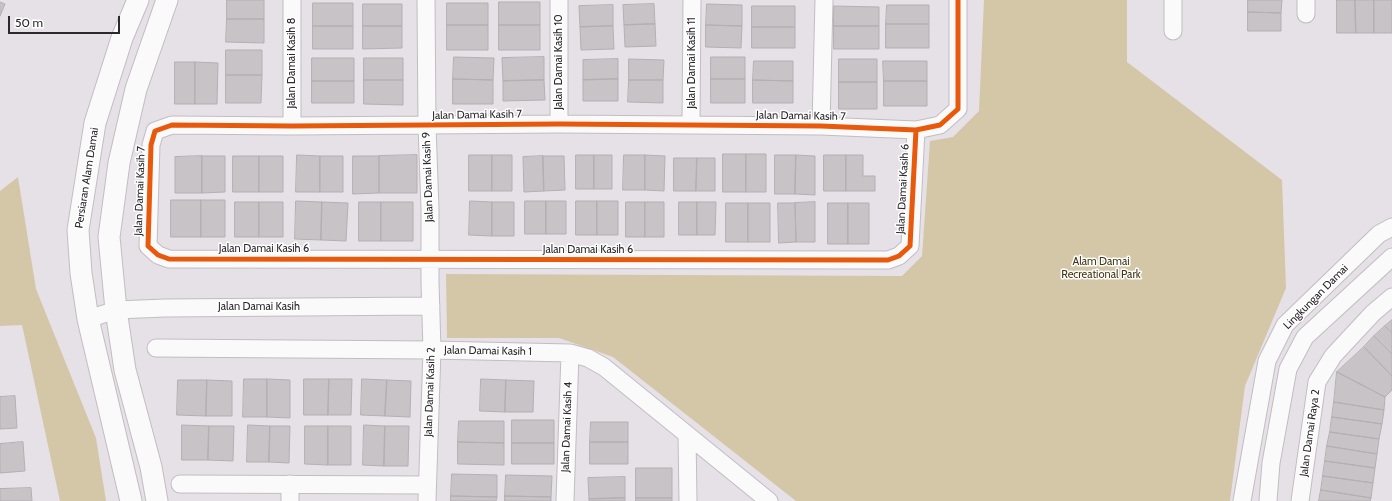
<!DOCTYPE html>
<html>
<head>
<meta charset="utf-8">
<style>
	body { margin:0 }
	#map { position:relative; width:1392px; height:501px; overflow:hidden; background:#e6e1e6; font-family:Cabin,sans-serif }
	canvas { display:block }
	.scale { position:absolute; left:8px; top:16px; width:112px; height:18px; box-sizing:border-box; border:2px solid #2c282c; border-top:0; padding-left:5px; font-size:12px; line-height:14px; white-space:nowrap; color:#2c282c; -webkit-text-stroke:3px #fff; paint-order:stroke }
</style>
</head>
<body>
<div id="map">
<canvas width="1392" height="501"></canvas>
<div class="scale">50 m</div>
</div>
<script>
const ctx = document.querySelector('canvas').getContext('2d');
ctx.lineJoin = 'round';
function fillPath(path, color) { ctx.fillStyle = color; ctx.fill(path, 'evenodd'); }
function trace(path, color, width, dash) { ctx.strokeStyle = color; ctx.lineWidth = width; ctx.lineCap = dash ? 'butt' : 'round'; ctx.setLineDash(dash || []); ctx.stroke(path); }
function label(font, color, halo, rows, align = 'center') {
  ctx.font = font + ' Cabin,sans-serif'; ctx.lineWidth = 3; ctx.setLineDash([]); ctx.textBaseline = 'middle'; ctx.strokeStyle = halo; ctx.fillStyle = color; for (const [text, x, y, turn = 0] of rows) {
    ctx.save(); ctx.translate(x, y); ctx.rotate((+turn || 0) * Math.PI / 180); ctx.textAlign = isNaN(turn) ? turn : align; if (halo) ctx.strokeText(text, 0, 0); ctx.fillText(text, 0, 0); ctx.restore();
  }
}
const green = new Path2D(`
	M984 0H1127V62L1282 180 1286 288 1245 386 1230 501H796L613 357 559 338H447L446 274 902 276 922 256 930 141 953 137 979 111Z
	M18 177 36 289 96 438 106 501H60L22 325 0 326V191Z`);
const building = new Path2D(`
	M227 0H264V19H227Z
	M1248 0H1282L1281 13 1248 12Z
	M1337 0H1355L1356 33H1337Z
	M1355 0H1374V33H1356Z
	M1374 0H1392V33H1374Z
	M0 2 5 4 0 16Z
	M499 2H540V25H499Z
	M313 3H353V26H313Z
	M447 3H488V25H447Z
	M363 4H402V26H363Z
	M654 4 655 24 624 25 623 5Z
	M707 4 742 5V26L706 25Z
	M613 5V26L580 27 579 6Z
	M887 5H929V24H886Z
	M752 6H795V27H752Z
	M834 6 879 7V26H834Z
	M1248 12 1281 13V31H1248Z
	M227 19H264V43L226 42Z
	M655 24 656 46 625 47 624 25Z
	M886 24H929V48H886Z
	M447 25H488V50H447Z
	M499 25H540V50H499Z
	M706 25 742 26 741 48 706 47Z
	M313 26H353V49H313Z
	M363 26H402V48L363 49Z
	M613 26 614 49 581 50 580 27Z
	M834 26H879V49H834Z
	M752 27H795V48H752Z
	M226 50H262V75H226Z
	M454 57 494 58 493 80 453 79Z
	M544 57V80L503 81 502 58Z
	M711 57H745V79H711Z
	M312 58H354V81H312Z
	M364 58H403V80H364Z
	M618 59V79L583 80V60Z
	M629 59 664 60 663 80H629Z
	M839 59H877V82H839Z
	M754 61H793V81L753 80Z
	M883 61H927V81H884Z
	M175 62H195V104H175Z
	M195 62 218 63 217 104H195Z
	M226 75H262L261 103H226Z
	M453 79 493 80V104H453Z
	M618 79V101H583V80Z
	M711 79H745V103H711Z
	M364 80H403V105L364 104Z
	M544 80 545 100 503 101V81Z
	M629 80H663V103L628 102Z
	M753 80 793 81V103H753Z
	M312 81H354V103H312Z
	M884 81H927V106H884Z
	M839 82H877V109H839Z
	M723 154H746V192H723Z
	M746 154H766V192H746Z
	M297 155 320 156V192H296Z
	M417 155V193H379V156Z
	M469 155H492V191H469Z
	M492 155H512V191H492Z
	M576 155H594V189H576Z
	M594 155H612V189H594Z
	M624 155H645V190H623Z
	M645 155 665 156 664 191 645 190Z
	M775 155H796L795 194H775Z
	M796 155 815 156V195L795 194Z
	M824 155H846V191H824Z
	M846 155H863V176H875V191H846Z
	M202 156H225V192L202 193Z
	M202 156V193H175V157Z
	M233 156H259V192H233Z
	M259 156H283V192H259Z
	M320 156H343V192H320Z
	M353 156H379V193L353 194Z
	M543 156H564L565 190 544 191Z
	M543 156 544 191 524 192 523 157Z
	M674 158H697L696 191H674Z
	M697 158H715V191H696Z
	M171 200H201V237H171Z
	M201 200H225V237H201Z
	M296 201 322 202 321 240 295 239Z
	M470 201 492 202V236L469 235Z
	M525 201H546V234H525Z
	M546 201H566V234H546Z
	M576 201H597V235H576Z
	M597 201H618V235H597Z
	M235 202H259V237H235Z
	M259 202H283V237H259Z
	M322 202 348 203 346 241 321 240Z
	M359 202H381V241H359Z
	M381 202H413V241H381Z
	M492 202H514V236H492Z
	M626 202H645V237H626Z
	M645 202H664V237H645Z
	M679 202H697V235H679Z
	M697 202H716L715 235H697Z
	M815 202V242H796L795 203Z
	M726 203H748V242H726Z
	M748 203H770V242H748Z
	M778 203H795L796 242 779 243Z
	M828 203H848V244H828Z
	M848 203H869V244H848Z
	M1392 320V333L1385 326Z
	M1385 326 1392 333V354L1374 336Z
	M1374 336 1392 354V376L1364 347Z
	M1364 347 1392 376V390L1385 397 1337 372Z
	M1337 372 1385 397 1384 410 1334 402Z
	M244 379H267V417H243Z
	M267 379 290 380V418L267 417Z
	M304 379H329L328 415H304Z
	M329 379H352L351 415H328Z
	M362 379 387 380 385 416 361 415Z
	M481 379 506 380 505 412 480 411Z
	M178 380H207L206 416 177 415Z
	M207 380 232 381V416H206Z
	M387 380 411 381 410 417 385 416Z
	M506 380 534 381 533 412H505Z
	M15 396 17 428 0 429V397Z
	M1334 402 1384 410 1382 424 1332 417Z
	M1332 417 1382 424 1379 439 1330 432Z
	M512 420H554V443H512Z
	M459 421H504V443L458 442Z
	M591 422H628V442H590Z
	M182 425 209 426 208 460H182Z
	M248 425 270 426 269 462H247Z
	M364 425 385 426 384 466 363 465Z
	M209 426H234L233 461 208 460Z
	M270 426H290L289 463 269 462Z
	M305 426H328V465L305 464Z
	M328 426H351V465H328Z
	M385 426H409L408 466H384Z
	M1330 432 1379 439 1377 454 1327 446Z
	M23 442 25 471 0 473V444Z
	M458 442 504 443V465L458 464Z
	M590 442H628V464H590Z
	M512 443H554V464H512Z
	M1327 446 1377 454 1375 468 1325 461Z
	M1325 461 1375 468 1373 483 1323 476Z
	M636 468H672V498H636Z
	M452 474 497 475V497L451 496Z
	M506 475 552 476 551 497 505 496Z
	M1323 476 1373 483 1371 498 1321 490Z
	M625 477V498L589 499 588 478Z
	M31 488 32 501H0V489Z
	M1321 490 1371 498 1370 501H1319Z
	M451 496 497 497 496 501H451Z
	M505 496 551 497V501H505Z
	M625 498V501H589V499Z
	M636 498H672V501H636Z`);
const minor = new Path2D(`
	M292 0V126
	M426 0 427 126 430 209V282L432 350 427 501
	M559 0V124
	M1173 0V31
	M1306 0V14
	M691 125 692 0
	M821 126 824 0
	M916 130 910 246 899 256 888 260 169 259 158 255 148 246 151 145 155 131 172 125 292 126 559 124 821 126 916 130 940 125 958 109V0
	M88 319 116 310 165 308 431 306
	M156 348 432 350 570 353 588 358 604 367 769 501
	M687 435 688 501
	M180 484 427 485
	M290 484V501
	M565 501 570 353
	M1242 501 1267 361 1285 325 1379 234 1392 227
	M1268 501 1271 463 1288 369 1305 337 1392 257
	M1300 501 1317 382 1333 356 1373 313 1392 297`);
const tertiary = new Path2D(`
	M131 501 88 319 81 273 78 230 95 123 122 38 138 0
	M157 501 151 467 125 370 116 310 109 237 119 163 136 89 167 0`);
const cycleway = new Path2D(`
	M916 130 910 246 899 256 888 260 169 259 158 255 148 246 151 145 155 131 172 125 292 126 559 124 821 126 916 130 940 125 958 109V0`);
const streetNames = [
	["Jalan Damai Kasih 10",559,62,-90],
	["Jalan Damai Kasih 8",292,63,-90],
	["Jalan Damai Kasih 11",692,63,-90],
	["Jalan Damai Kasih 7",477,115,-1],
	["Jalan Damai Kasih 7",801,116,1],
	["Jalan Damai Kasih 9",428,177,-92],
	["Persiaran Alam Damai",87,178,-81],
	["Jalan Damai Kasih 6",903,189,-87],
	["Jalan Damai Kasih 7",140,191,-88],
	["Jalan Damai Kasih 6",264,249],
	["Jalan Damai Kasih 6",588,250],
	["Lingkungan Damai",1316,297,-45],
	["Jalan Damai Kasih",259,307],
	["Jalan Damai Kasih 1",488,351,1],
	["Jalan Damai Kasih 2",430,392,-88],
	["Jalan Damai Kasih 4",567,427,-88],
	["Jalan Damai Raya 2",1310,433,-82]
];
const parkNames = [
	["Alam Damai",1101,262],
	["Recreational Park",1101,275]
];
fillPath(green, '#d4c7a8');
fillPath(building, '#c7c3c7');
trace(building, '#b3afb3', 1);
trace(minor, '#c1bdc1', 19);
trace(tertiary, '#c1bdc1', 23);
trace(minor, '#fbfafb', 17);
trace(tertiary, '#fbfafb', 21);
trace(cycleway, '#e8590c', 5);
label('11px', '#2c282c', '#fff', streetNames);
label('11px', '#433712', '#fff', parkNames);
</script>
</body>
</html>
